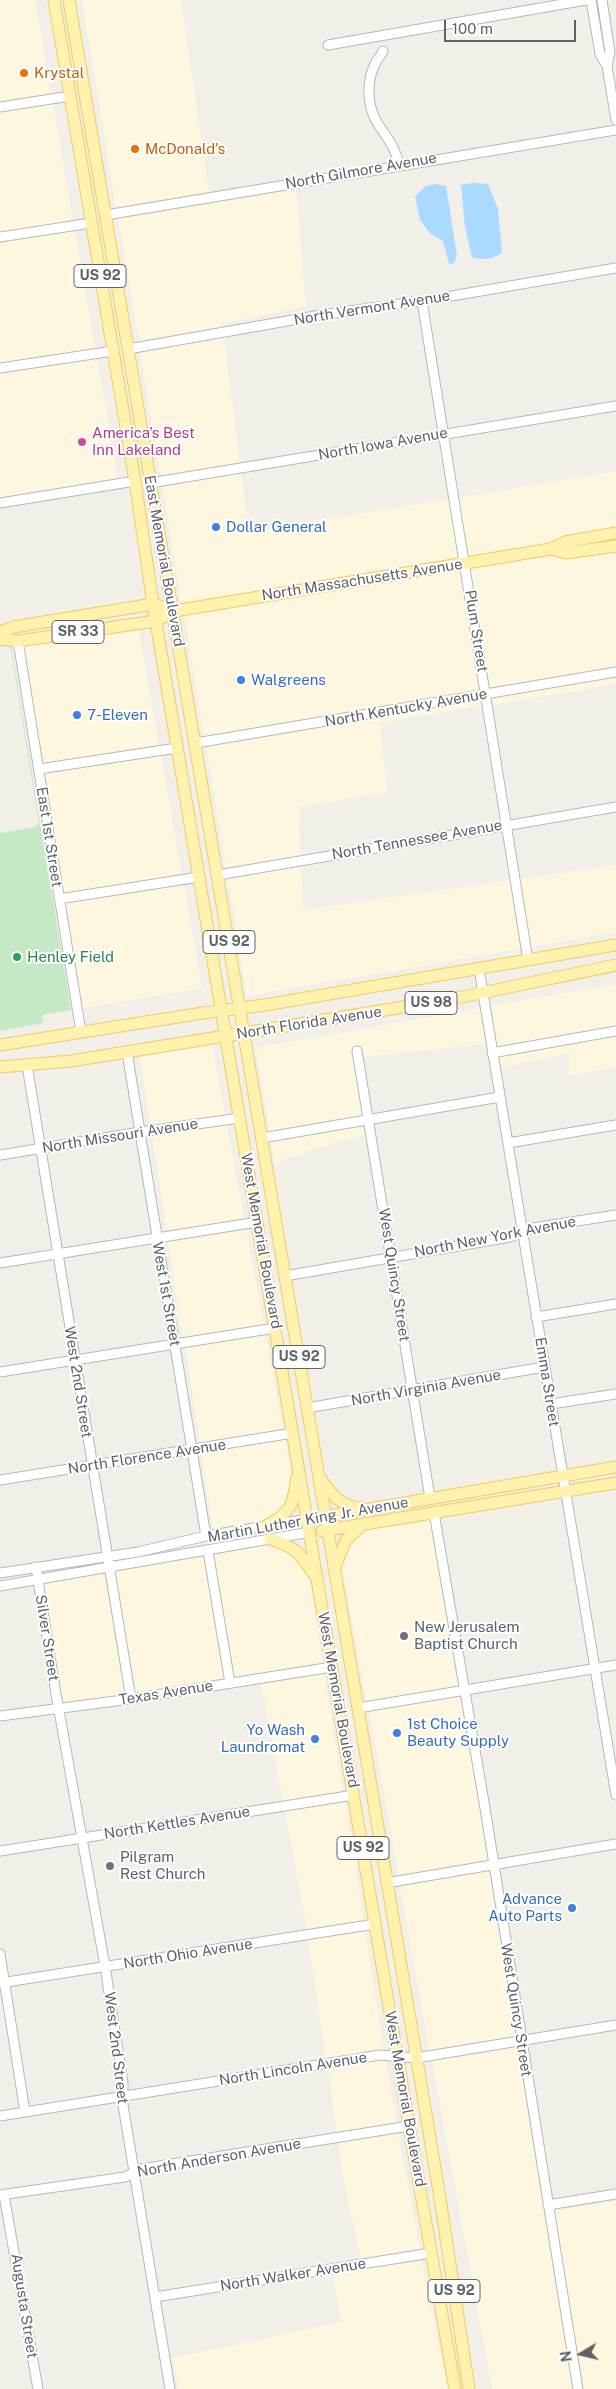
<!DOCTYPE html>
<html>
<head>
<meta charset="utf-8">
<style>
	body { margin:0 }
	#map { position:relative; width:616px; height:2389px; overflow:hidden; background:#f1efe8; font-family:"Public Sans",sans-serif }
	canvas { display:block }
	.north { position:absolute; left:556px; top:2329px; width:50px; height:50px; -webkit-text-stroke:4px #fff; paint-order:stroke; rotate:261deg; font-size:14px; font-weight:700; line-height:20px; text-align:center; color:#5f6368 }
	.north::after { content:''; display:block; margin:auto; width:18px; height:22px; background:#5f6368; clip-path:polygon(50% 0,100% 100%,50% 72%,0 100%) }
	.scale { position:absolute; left:444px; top:20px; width:132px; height:22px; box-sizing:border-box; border:2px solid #5f6368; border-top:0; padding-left:6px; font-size:15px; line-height:18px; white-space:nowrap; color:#5f6368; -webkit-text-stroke:4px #fff; paint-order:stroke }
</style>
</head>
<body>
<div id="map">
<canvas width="616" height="2389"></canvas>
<div class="north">N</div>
<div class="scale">100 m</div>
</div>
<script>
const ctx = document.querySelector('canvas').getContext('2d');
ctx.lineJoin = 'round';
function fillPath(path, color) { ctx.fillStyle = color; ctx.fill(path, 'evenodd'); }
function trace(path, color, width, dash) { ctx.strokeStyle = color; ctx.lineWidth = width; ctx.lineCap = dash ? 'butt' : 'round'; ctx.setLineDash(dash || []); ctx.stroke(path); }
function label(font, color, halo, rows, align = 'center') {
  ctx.font = font + ' "Public Sans",sans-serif'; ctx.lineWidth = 4; ctx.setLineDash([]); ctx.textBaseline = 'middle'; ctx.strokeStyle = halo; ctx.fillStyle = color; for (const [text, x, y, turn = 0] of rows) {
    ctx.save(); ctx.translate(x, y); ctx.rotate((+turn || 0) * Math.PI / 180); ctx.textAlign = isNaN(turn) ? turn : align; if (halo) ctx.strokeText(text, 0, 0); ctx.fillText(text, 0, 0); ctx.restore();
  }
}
const commercial = new Path2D(`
	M0 0H35L51 94 0 102Z
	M82 0H181L209 193 116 208Z
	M53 103 73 222 0 233V112Z
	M296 190 306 306 223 324V328L139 343 118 217 232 198Z
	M75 230 95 349 0 363V242Z
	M224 337 240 464 161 476 140 352Z
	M97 358 118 479 0 498V373Z
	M616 471V529L547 545 469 558 458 498Z
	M241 473 249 532 448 499 459 560 182 605 162 485Z
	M616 551V668L490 689 471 567 548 554Z
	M460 569 480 691 204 737 184 614Z
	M138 627 159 746 43 764 23 644Z
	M616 677V684L493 705 492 698Z
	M482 700 483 706 380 723 387 792 299 807 300 856 226 869 206 746Z
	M161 755 182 875 63 894 44 773Z
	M301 865 303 910 510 880 520 949 247 996 228 878Z
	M616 865V932L530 947 520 879Z
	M184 884 202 988 82 1008 64 903Z
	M616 984V1027L497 1047 490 1006Z
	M480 1008 486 1044 363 1057 361 1046 351 1047 362 1116 270 1132 256 1048Z
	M616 1036V1067L569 1075V1053L500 1068 498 1056Z
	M212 1043 225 1115 150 1126 140 1055Z
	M227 1124 244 1220 167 1232 152 1135Z
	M364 1125 365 1135 324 1146 275 1163 271 1141Z
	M246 1229 264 1325 183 1338 168 1241Z
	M265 1334 283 1430 200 1444 185 1347Z
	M285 1439 292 1479 289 1495 284 1509 264 1521 213 1530 201 1453Z
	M430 1519 459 1686 367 1702 342 1563 351 1542 364 1530Z
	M270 1544 293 1554 309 1575 323 1663 235 1678 214 1555Z
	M204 1557 224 1679 135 1694 114 1570Z
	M104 1572 125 1695 64 1703 43 1583Z
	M324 1672 343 1792 283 1801 261 1682Z
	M461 1695 488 1861 399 1877 369 1711Z
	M345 1801 364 1921 307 1930 285 1810Z
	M489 1870 515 2038 430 2052 400 1886Z
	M365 1930 384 2050 326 2059 308 1939Z
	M517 2047 543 2206 573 2389H492L432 2061Z
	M386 2059 396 2123 337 2133 328 2068Z
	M398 2132 420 2250 361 2260 345 2186 338 2142Z
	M616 2201V2389H584L554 2210Z
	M421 2259 448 2389H178L173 2358 341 2322 333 2273Z`);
const green = new Path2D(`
	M0 643 11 645 71 1010 42 1015 43 1023 0 1031V833L35 827 39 824 11 649 7 646H0Z`);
const water = new Path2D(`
	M473 183 488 184 498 209 502 252C494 259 482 261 472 257L465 227 461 185Z
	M435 184 446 186 457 256 454 263 449 264 443 241 431 234 420 220 415 196 426 186Z`);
const minor = new Path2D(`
	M591 0 600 54 607 66
	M602 0 610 52 607 66 616 120
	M328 45 586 0
	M383 51C381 56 377 59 375 64 366 82 367 107 378 124 387 138 396 148 399 165
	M0 107 70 96
	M106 215 616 130
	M0 237 91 223
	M422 301 528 960
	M128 349 321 315 422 301 616 268
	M0 368 113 351
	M150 483 616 406
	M0 503 135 481
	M18 641 81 1032
	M196 743 616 672
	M39 769 177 748
	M218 875 616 807
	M59 899 199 877
	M479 969 616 1795
	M357 1051 430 1498
	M127 1052 206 1536
	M492 1053 616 1031
	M27 1065 131 1699
	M262 1138 500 1097
	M508 1143 616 1125
	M0 1155 140 1132 240 1118
	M0 1263 257 1222
	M285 1276 510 1237 533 1228 616 1215
	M536 1317 616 1304
	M0 1372 275 1328
	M551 1404 616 1394
	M307 1408 544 1367
	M0 1480 293 1433
	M434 1513 484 1802 578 2389
	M208 1551 230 1683
	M36 1567 56 1694 105 1966 123 2083V2105L170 2389
	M0 1573 138 1552 206 1536 308 1519
	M0 1586 310 1532
	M358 1708 616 1665
	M0 1716 131 1699 332 1667
	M0 1851 354 1795
	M386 1883 616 1844
	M0 1954 25 2112
	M0 1983 375 1924
	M0 2116 380 2055 416 2058 616 2025
	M0 2195 125 2177 141 2169 409 2126
	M4 2195 38 2389
	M548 2205 616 2194
	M155 2297 431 2253`);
const major = new Path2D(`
	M54 0 135 481 153 604 409 2126 455 2389
	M69 0 358 1708 439 2192 469 2389
	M551 549 566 553 616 546
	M0 632 14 627 153 604 174 611
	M0 639 18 641 156 621 174 611 551 549 565 542 616 533
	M0 1045 203 1013 265 1005 616 945
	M0 1067 71 1061 447 1000 616 965
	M320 1478C331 1494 341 1507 361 1508
	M317 1518 616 1467
	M266 1526C292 1512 293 1505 297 1477
	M322 1531 616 1483
	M270 1539C296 1547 301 1554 315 1576
	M334 1569 346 1540 361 1526`);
const markers = [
	[24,73,5,"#e8710a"],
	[135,149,5,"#e8710a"],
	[82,442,5,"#d1479c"],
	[216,527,5,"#3f7fe0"],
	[241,680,5,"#3f7fe0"],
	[77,715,5,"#3f7fe0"],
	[17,957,5,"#2e9e5b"],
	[404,1636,5,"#6b7280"],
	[397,1733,5,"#3f7fe0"],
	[315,1739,5,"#3f7fe0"],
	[110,1866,5,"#6b7280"],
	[572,1908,5,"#3f7fe0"]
];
const shields = [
	[100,276,52],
	[78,632,52],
	[229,942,52],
	[431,1003,52],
	[299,1357,52],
	[363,1848,52],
	[454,2291,52]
];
const shieldNames = [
	["US 92",100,276],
	["SR 33",78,632],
	["US 92",229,942],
	["US 98",431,1003],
	["US 92",299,1357],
	["US 92",363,1848],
	["US 92",454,2291]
];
const foodNames = [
	["Krystal",34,73],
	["McDonald's",145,149]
];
const streetNames = [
	["North Gilmore Avenue",361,171,-10],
	["North Vermont Avenue",372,308,-9],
	["North Iowa Avenue",383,444,-10],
	["East Memorial Boulevard",164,561,80],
	["North Massachusetts Avenue",362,580,-9],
	["Plum Street",476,631,81],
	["North Kentucky Avenue",406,708,-10],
	["East 1st Street",49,837,81],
	["North Tennessee Avenue",417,840,-10],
	["North Florida Avenue",309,1023,-9],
	["North Missouri Avenue",120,1136,-9],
	["North New York Avenue",495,1237,-11],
	["West Memorial Boulevard",261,1241,80],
	["West Quincy Street",394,1275,81],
	["West 1st Street",166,1294,80],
	["West 2nd Street",78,1382,81],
	["Emma Street",547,1382,81],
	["North Virginia Avenue",426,1388,-10],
	["North Florence Avenue",147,1457,-9],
	["Martin Luther King Jr. Avenue",308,1520,-10],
	["Silver Street",47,1638,81],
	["Texas Avenue",166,1693,-9],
	["West Memorial Boulevard",338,1700,80],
	["North Kettles Avenue",177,1823,-9],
	["North Ohio Avenue",188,1954,-9],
	["West Quincy Street",516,2010,81],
	["West 2nd Street",116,2048,83],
	["North Lincoln Avenue",293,2069,-9],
	["West Memorial Boulevard",405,2099,80],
	["North Anderson Avenue",219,2158,-10],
	["North Walker Avenue",293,2275,-9],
	["Augusta Street",24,2306,81]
];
const hotelNames = [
	["America's Best",92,433],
	["Inn Lakeland",92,450]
];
const shopNames = [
	["Dollar General",226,527],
	["Walgreens",251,680],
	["7-Eleven",87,715],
	["1st Choice",407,1724],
	["Beauty Supply",407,1741],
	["Yo Wash",305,1730,"right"],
	["Laundromat",305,1747,"right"],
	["Advance",562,1899,"right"],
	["Auto Parts",562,1916,"right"]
];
const leisureNames = [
	["Henley Field",27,957]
];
const worshipNames = [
	["New Jerusalem",414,1627],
	["Baptist Church",414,1644],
	["Pilgram",120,1857],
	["Rest Church",120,1874]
];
fillPath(commercial, '#fef7e0');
fillPath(green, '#c5e8c5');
fillPath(water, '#aadaff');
trace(minor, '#b5b8bc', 11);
trace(major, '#f2c960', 13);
trace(minor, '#fff', 9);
trace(major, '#fff2af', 11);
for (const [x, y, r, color] of markers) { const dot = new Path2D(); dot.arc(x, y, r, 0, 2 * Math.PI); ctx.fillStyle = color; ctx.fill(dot); trace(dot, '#fff', 2); }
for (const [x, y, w] of shields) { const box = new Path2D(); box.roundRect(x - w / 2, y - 11.5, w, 23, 4); ctx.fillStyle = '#fff'; ctx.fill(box); trace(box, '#5f6368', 1); }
label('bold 14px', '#5f6368', null, shieldNames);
label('15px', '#c56008', '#fff', foodNames, 'left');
label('15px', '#5f6368', '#fff', streetNames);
label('15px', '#b23c85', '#fff', hotelNames, 'left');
label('15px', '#366cbe', '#fff', shopNames, 'left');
label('15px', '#27864d', '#fff', leisureNames, 'left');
label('15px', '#5b616d', '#fff', worshipNames, 'left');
</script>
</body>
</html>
